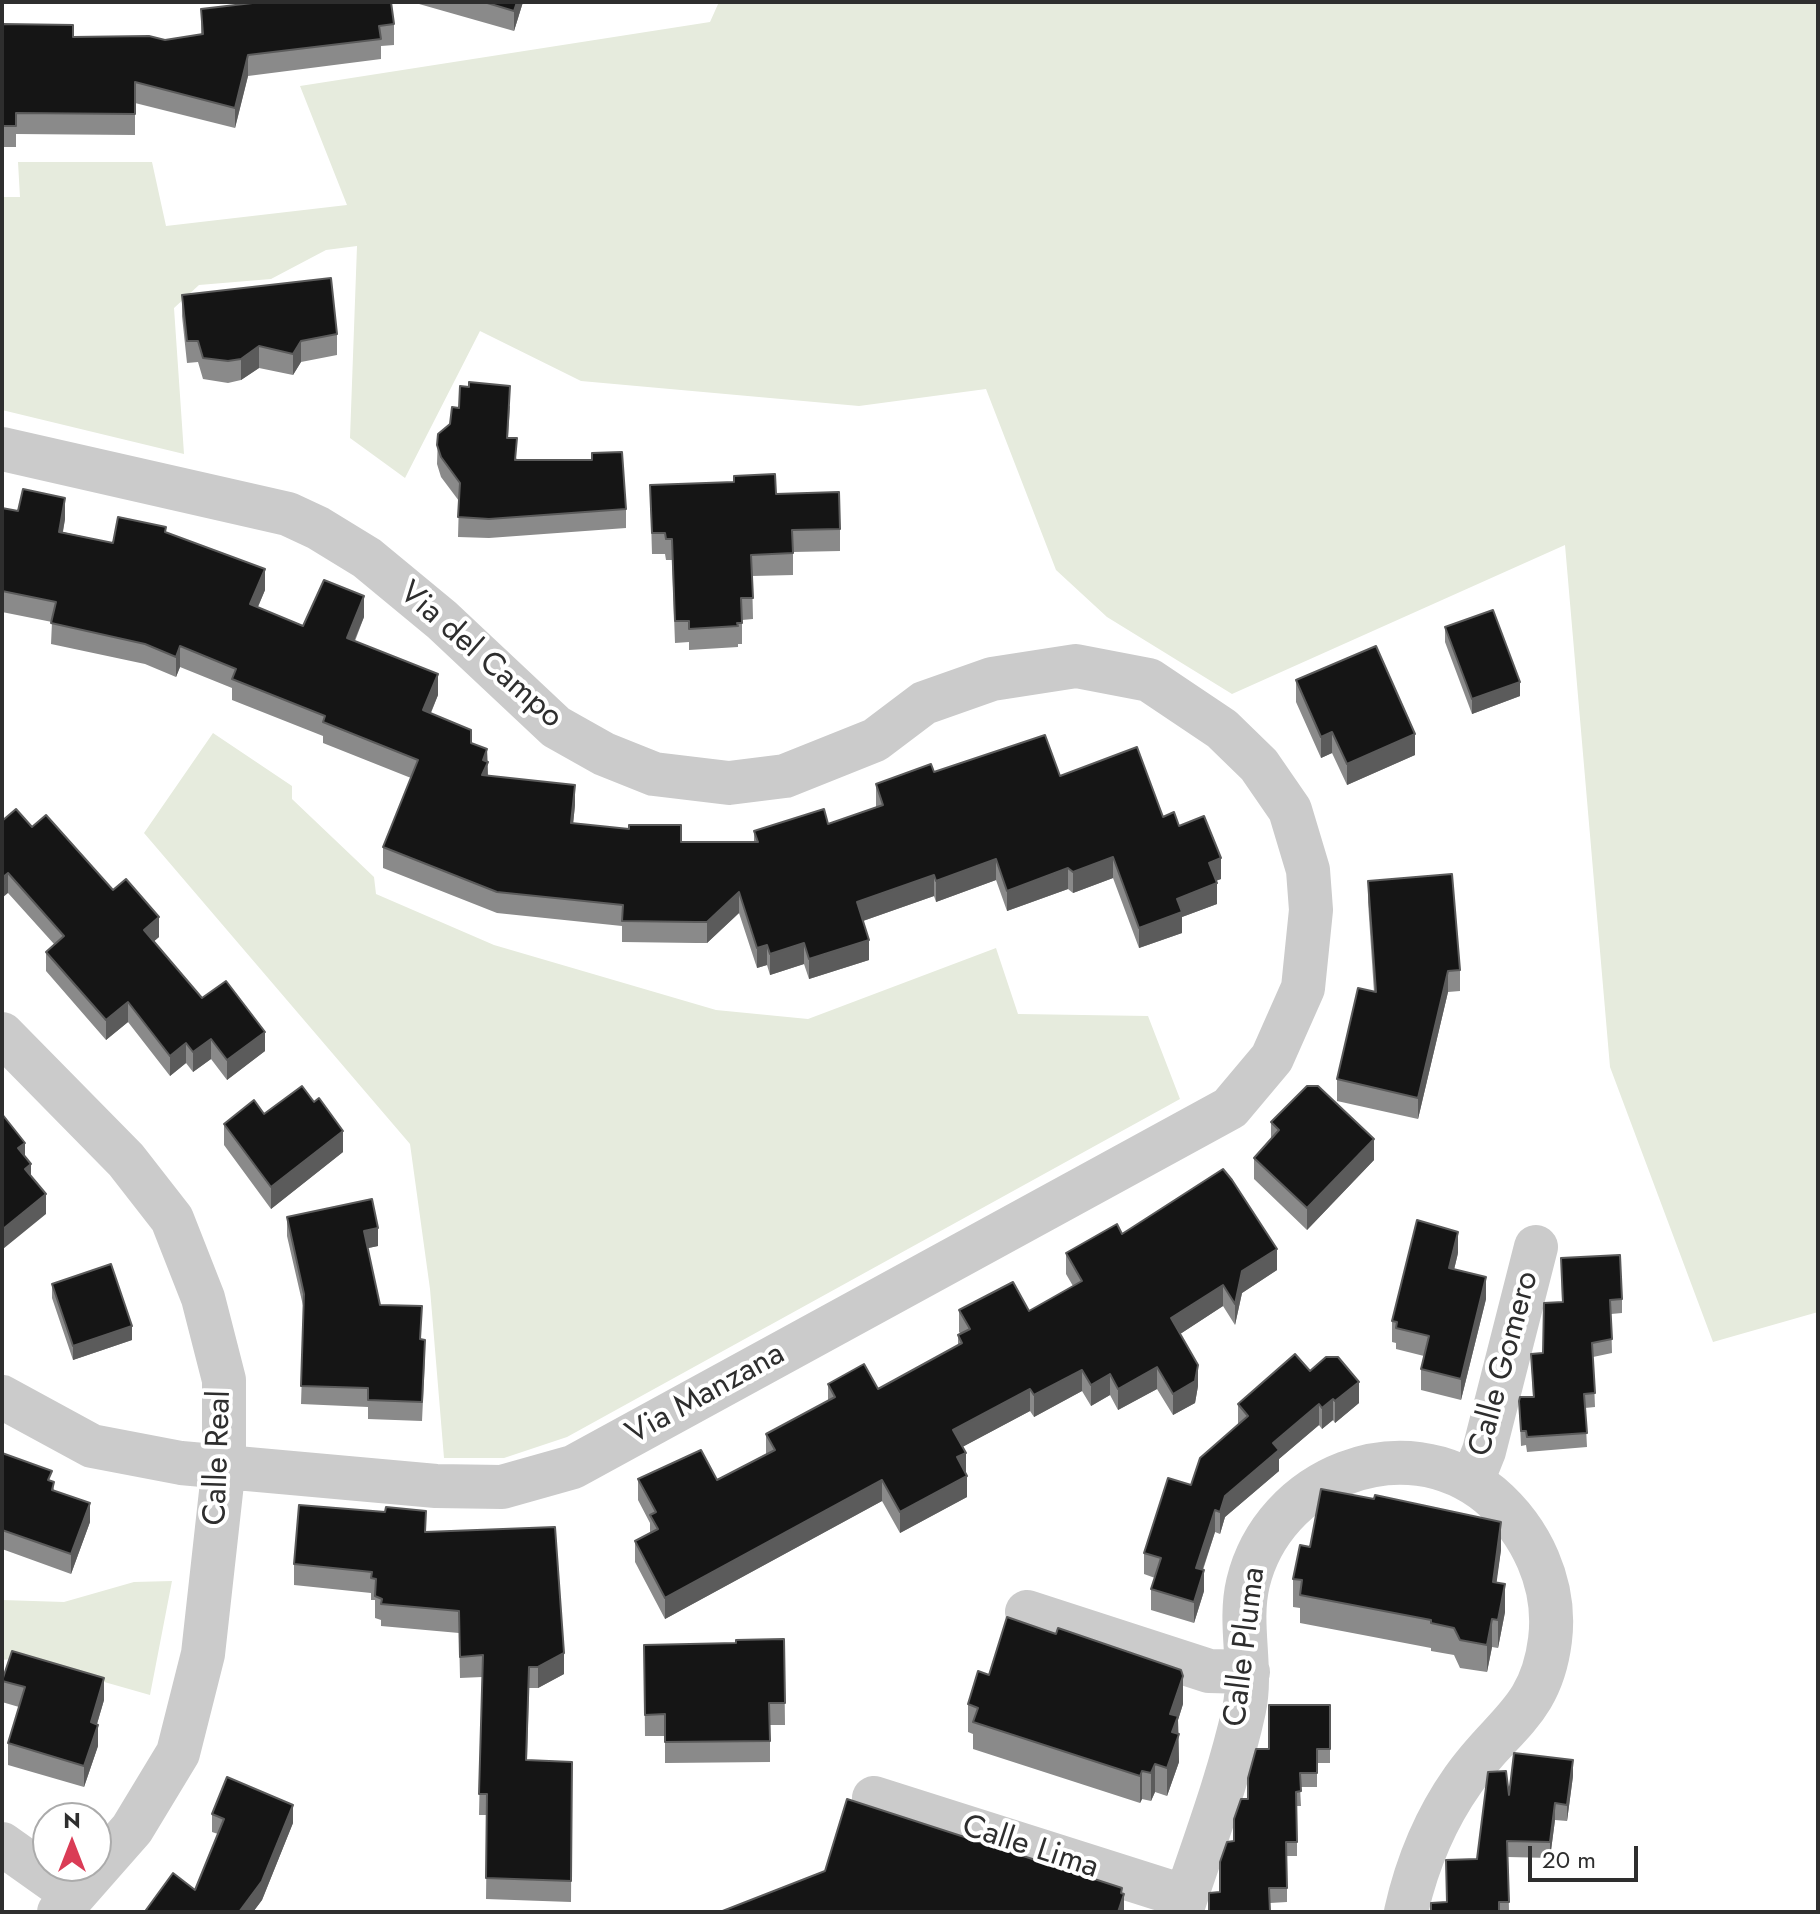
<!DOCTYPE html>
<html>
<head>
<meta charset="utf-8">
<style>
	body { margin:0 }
	#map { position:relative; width:1820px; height:1914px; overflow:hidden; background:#fff; font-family:Jost,sans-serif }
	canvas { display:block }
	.frame { position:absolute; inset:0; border:4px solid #2e2e2e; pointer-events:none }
	.north { position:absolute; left:32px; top:1802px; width:80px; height:80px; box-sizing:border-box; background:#fff; border:2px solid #ababab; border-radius:50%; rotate:0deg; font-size:22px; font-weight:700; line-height:32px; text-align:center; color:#2e2e2e }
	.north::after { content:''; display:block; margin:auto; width:28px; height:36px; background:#da3c56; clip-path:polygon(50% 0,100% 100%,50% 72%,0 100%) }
	.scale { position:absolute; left:1528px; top:1846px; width:110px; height:36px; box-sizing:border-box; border:4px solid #2e2e2e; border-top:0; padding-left:10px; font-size:24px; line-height:28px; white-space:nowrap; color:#2e2e2e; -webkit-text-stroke:6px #fff; paint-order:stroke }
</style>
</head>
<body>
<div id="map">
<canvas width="1820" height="1914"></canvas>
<div class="frame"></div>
<div class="north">N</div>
<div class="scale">20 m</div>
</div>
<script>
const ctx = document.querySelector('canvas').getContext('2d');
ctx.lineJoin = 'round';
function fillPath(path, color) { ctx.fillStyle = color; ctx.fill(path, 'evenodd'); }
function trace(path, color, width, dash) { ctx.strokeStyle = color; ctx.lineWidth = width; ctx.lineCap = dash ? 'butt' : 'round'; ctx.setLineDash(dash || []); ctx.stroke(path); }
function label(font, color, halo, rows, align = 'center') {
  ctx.font = font + ' Jost,sans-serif'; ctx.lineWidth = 8; ctx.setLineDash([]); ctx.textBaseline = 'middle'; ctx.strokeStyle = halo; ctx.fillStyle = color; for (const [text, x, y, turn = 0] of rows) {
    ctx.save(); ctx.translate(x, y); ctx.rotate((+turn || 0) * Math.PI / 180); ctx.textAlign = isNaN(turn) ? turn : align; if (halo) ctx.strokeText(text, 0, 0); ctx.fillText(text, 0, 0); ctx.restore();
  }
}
const green = new Path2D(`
	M719 2H1818V1312L1713 1342 1610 1067 1565 545 1232 694 1107 617 1056 570 986 389 859 406 581 381 480 331 405 478 350 438 357 246 326 250 271 279 199 285 174 308 184 454 2 410V197H20L18 162H152L166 226 347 205 300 86 710 22Z
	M213 733 292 786V799L374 877 376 894 494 945 716 1010 808 1019 996 948 1018 1014 1148 1016 1180 1099 567 1437 504 1458H444L430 1289 410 1144 144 833Z
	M172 1581 150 1695 20 1658 2 1660V1600L64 1602 134 1582Z`);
const minor = new Path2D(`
	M2 449 288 514 318 528 367 558 442 620 556 727 604 754 654 774 729 783 785 776 875 740 924 703 992 679 1076 666 1149 680 1222 729 1259 765 1290 810 1308 870 1311 910 1303 988 1272 1058 1230 1108 573 1467 502 1487 436 1486 181 1463 92 1446 2 1397
	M2 1034 126 1160 172 1219 203 1298 224 1380V1465L203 1654 178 1753 132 1829 59 1912
	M1472 1481 1484 1451 1536 1247
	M1027 1612 1209 1671 1248 1672
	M874 1798 1186 1897
	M2 1844 74 1895
	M1181 1912C1203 1846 1229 1778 1244 1710 1253 1668 1238 1625 1248 1583 1273 1478 1403 1424 1490 1495 1531 1530 1557 1584 1550 1640 1541 1713 1501 1725 1463 1780 1434 1821 1417 1863 1406 1912`);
const wall = new Path2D(`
	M412 2H523L514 31Z
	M201 9 394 24V45L381 46V59L248 76 235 128 135 103V135L16 134V147H2V24L73 37 165 40 201 35Z
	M182 295 337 334V355L301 362 293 375 259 368 241 380 228 383 203 379 198 362 187 363 182 316Z
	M510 406 508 438 517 460 626 509V528L489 538 458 537 459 501 441 477 437 464 438 434 450 424 459 408Z
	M650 485 776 494 840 529V551L793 552V575L752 576 753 619 742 620V644H738V647L689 650V642L675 643 672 560H666L665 554H652Z
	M2 508 65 519 63 532 113 543 166 532 265 590 258 607 303 626 364 617 355 641 438 695 431 713 471 743 487 749 488 776 575 805 573 824 681 842H754V831L828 824 876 807V784L934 772 1060 776 1163 817 1179 826 1221 879 1216 881 1217 904 1182 917V933L1139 948 1113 878 1073 893 1068 889 1007 911 996 880 936 902 934 896 863 921 869 960 809 979 804 964 770 975 767 965 757 968 739 913 707 943H696L622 942V926L497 913 383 868V847L411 778 323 743V736L232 700V688L180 667 176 677 145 664 51 644 52 622 2 612Z
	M1445 627 1520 696 1472 714 1445 642Z
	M1296 680 1415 755 1347 785 1332 753 1321 758 1296 702Z
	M2 821 32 827 113 890 159 937 154 941 202 998 265 1051 227 1080 211 1059 193 1072 186 1063 170 1076 128 1022 106 1040 46 971V952L54 944 8 893Z
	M1368 881 1460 970V991L1448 992 1418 1119 1337 1101V1079L1374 992 1368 902Z
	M314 1102 343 1152 271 1209 224 1145V1124Z
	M1271 1122 1374 1160 1307 1230 1254 1179V1158L1271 1139Z
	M287 1217 378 1246 368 1248 380 1305 421 1339 425 1358 422 1421 368 1419V1407L301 1404 304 1310 287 1236Z
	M1122 1234 1277 1270 1242 1293 1235 1325 1223 1306 1180 1334 1198 1386 1195 1403 1173 1415 1157 1389 1118 1410 1110 1395 1091 1406 1082 1391 1034 1417 1030 1411 962 1447 967 1497 900 1533 882 1501 665 1619 635 1562V1541L650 1533V1523L638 1500V1479L717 1480 766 1454V1434L828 1401V1384L878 1389 958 1346V1335L961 1334 959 1332V1310L1029 1311 1073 1286 1066 1274V1253Z
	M1458 1253 1454 1270 1486 1299 1461 1400 1421 1390V1369L1424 1356 1396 1349V1343L1392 1342V1321Z
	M1561 1258 1622 1299V1313L1611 1314 1612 1353 1593 1357 1595 1407 1585 1408 1587 1447 1527 1452 1526 1445 1521 1446 1519 1401 1533 1397 1531 1354 1543 1353 1562 1302Z
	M52 1284 132 1340 73 1360 52 1298Z
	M1310 1371 1359 1403 1335 1423 1333 1420 1322 1429 1319 1425 1279 1459V1471L1225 1517 1220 1534 1215 1532 1203 1570 1204 1591 1194 1623 1151 1610V1589L1155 1578 1144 1574V1553L1191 1485 1238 1426V1404Z
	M2 1453 52 1481 54 1490 90 1522 71 1574 2 1549Z
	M426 1532 564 1674 538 1688H529L527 1760 572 1762 571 1902 486 1899 487 1815H479L482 1677 460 1678 459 1633 381 1626V1620L375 1618V1600H371V1593L294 1585V1564Z
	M1310 1547 1501 1550 1496 1582 1505 1612 1498 1648 1492 1647 1487 1672 1460 1668 1454 1655 1431 1651V1648L1300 1623V1608L1293 1607V1579Z
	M1056 1634 1183 1704 1178 1720 1179 1762 1167 1796 1155 1792 1151 1801 1142 1799 1140 1803 973 1749V1734L968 1732V1704L989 1675Z
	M784 1639 785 1725H770V1762L665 1763V1736H645L644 1645 736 1643Z
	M2 1681 104 1700 97 1724 98 1746 84 1787 8 1765V1743L19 1707 2 1702Z
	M1330 1705V1763H1317V1787H1300L1301 1806H1297V1856H1287V1902L1270 1903 1220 1892 1248 1799 1269 1749Z
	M1573 1776 1567 1821 1555 1820 1550 1858 1508 1857 1509 1912H1431L1447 1902 1477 1859 1509 1795Z
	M212 1814 293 1823 262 1900 253 1912H146V1910L195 1890 218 1834 212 1832Z`);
const shadedWall = new Path2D(`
	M517 2H523L514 31V11Z
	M248 55V76L235 128V108Z
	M301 341V362L293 375V354Z
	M259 346V368L241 380V359Z
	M65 498V519L59 552V532Z
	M265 569V590L250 625V604Z
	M364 596V617L347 658V638Z
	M180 646V667L176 677V657Z
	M438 674V695L423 731V710Z
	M1520 682V696L1472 714V699Z
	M1332 732V753L1321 758V737Z
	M1415 734V755L1347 785V764Z
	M487 749 488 782 482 775 483 760Z
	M575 785V805L571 844V823Z
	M1113 857V878L1073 893V872Z
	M1221 858V879L1209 883V863Z
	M996 859V880L936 902V881Z
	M1068 868V889L1007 911V891Z
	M8 873V893L2 898V878Z
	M934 875V896L857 923V902Z
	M1217 883V904L1182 917V933L1139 948V928L1177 899Z
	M739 892V913L707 943V922Z
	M159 917V937L144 950V930Z
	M869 940V960L809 979V959Z
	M804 943V964L770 975V954Z
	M767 945V965L757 968V948Z
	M1448 971V992L1418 1119V1098Z
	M128 1002V1022L106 1040V1020Z
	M265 1032V1051L227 1080V1060Z
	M211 1039V1059L193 1072V1052Z
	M186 1043V1063L170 1076V1056Z
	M343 1131V1152L271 1209V1187Z
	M1374 1139V1160L1307 1230V1208Z
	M25 1143V1162L18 1148Z
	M31 1164V1184L25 1169Z
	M46 1194V1214L3 1249V1229Z
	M378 1228V1246L364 1249V1231Z
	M1458 1232V1253L1449 1290V1268Z
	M1277 1249V1270L1242 1293 1235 1325V1304L1242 1271Z
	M1486 1277V1299L1461 1400V1379Z
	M1223 1285V1306L1171 1340V1318Z
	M132 1326V1340L73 1360V1346Z
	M1198 1365V1386L1195 1403 1173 1415V1394Z
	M1157 1367V1389L1118 1410V1389Z
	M1082 1370V1391L1034 1417V1395Z
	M1110 1374V1395L1091 1406V1385Z
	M1359 1382V1403L1335 1423V1401Z
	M1030 1389V1411L953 1452V1430Z
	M1333 1399V1420L1322 1429V1408Z
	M1319 1404V1425L1279 1459V1471L1225 1517 1220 1534V1512L1225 1496 1273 1443Z
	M966 1453V1474L957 1457Z
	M967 1476V1497L900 1533V1512Z
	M882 1480V1501L665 1619V1598Z
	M90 1503V1522L71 1574V1554Z
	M1215 1510V1532L1196 1589V1568Z
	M1501 1522V1550L1493 1609V1582Z
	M1204 1570V1591L1194 1623V1602Z
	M1505 1584V1612L1498 1648V1620Z
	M1492 1619V1647L1487 1672V1645Z
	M564 1653V1674L538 1688V1667Z
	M1183 1676V1704L1178 1720 1179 1762 1167 1796V1768L1170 1714Z
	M104 1678V1700L91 1744V1722Z
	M98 1725V1746L84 1787V1766Z
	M1573 1760V1776L1567 1821V1805Z
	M1155 1764V1792L1151 1801V1773Z
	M1142 1771V1799L1140 1803V1776Z
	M1555 1803V1820L1550 1858V1842Z
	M293 1805V1823L262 1900 253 1912H239Z
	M1122 1888V1900L1124 1894V1912H1118Z`);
const building = new Path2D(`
	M261 2H391L394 24 379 26 381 39 248 55 235 108 135 82V114L16 113V126H2V24L73 25V37L149 36 165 40 203 34 201 9Z
	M484 2H517L514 11Z
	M331 278 337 334 301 341 293 354 259 346 241 359 228 361 203 358 198 341H187L182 295Z
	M469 382 510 386 507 438H517L515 460H592V453L622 452 626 509 489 519 458 517 460 483 441 457 437 445 438 434 450 424 452 407 459 408 460 386 469 387Z
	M775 474 776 494 839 492 840 529 792 530 793 553 751 555 753 598H741L742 623H737L738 626 689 629V621H675L672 539H666L665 533H652L650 485 734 482V476Z
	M23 489 65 498 59 532 113 543 118 517 166 527 165 532 265 569 250 604 303 626 324 580 364 596 347 638 438 674 423 710 471 730V743L487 749 483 760 488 762 482 775 575 785 571 823 629 829V825H681V842H758L754 831 824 809 828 824 883 805 876 784 931 764 934 772 1045 735 1060 776 1137 747 1163 817 1174 812 1179 826 1204 816 1221 858 1209 863 1217 883 1177 899 1182 912 1139 928 1113 857 1073 872 1068 868 1007 891 996 859 936 881 934 875 857 902 869 940 809 959 804 943 770 954 767 945 757 948 739 892 707 922H696L622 921 623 905 497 892 383 847 418 760 323 722 325 716 232 679 236 669 180 646 176 657 145 644 51 623 56 602 2 591V508L18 511Z
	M1493 610 1520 682 1472 699 1445 627Z
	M1376 646 1415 734 1347 764 1332 732 1321 737 1296 680Z
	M16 809 32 827 46 815 113 890 126 879 159 917 144 930 202 998 226 981 265 1032 227 1060 211 1039 193 1052 186 1043 170 1056 128 1002 106 1020 46 952 64 936 8 873 2 878V821Z
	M1452 874 1460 970 1448 971 1418 1098 1337 1079 1358 988 1376 992 1368 881Z
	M302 1086 314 1102 319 1098 343 1131 271 1187 224 1124 254 1100 264 1114Z
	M1307 1086H1318L1374 1139 1307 1208 1254 1158 1279 1130 1271 1122Z
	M2 1114 25 1143 18 1148 31 1164 25 1169 46 1194 3 1229Z
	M1223 1169 1232 1180 1277 1249 1242 1271 1235 1304 1223 1285 1171 1318 1198 1365 1195 1381 1173 1394 1157 1367 1118 1389 1110 1374 1091 1385 1082 1370 1034 1395 1030 1389 953 1430 966 1453 957 1457 967 1476 900 1512 882 1480 665 1598 635 1541 658 1529 650 1515 656 1512 638 1479 701 1450 717 1480 775 1450 766 1434 835 1397 828 1384 864 1364 878 1389 962 1343 958 1335 970 1329 959 1310 1013 1282 1029 1311 1082 1281 1066 1253 1117 1224 1122 1234Z
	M372 1199 378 1228 364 1231 380 1305 422 1306 420 1339 425 1340 422 1402 368 1400V1388L301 1386 304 1294 287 1217Z
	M1417 1220 1458 1232 1449 1268 1486 1277 1461 1379 1421 1369 1429 1336 1396 1328 1397 1322 1392 1321Z
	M1620 1255 1622 1299 1610 1300 1612 1339 1592 1343 1595 1393 1584 1394 1587 1433 1527 1437 1526 1431H1521L1519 1401 1520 1397H1534L1531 1354 1543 1353 1544 1303 1563 1302 1561 1258Z
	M111 1264 132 1326 73 1346 52 1284Z
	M1295 1354 1310 1371 1326 1357H1338L1359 1382 1335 1401 1333 1399 1322 1408 1319 1404 1273 1443 1279 1450 1225 1496 1220 1512 1215 1510 1196 1568 1204 1570 1194 1602 1151 1589 1161 1558 1144 1553 1168 1478 1191 1485 1200 1458 1248 1416 1238 1404Z
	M2 1453 52 1471 48 1480 54 1482 52 1490 90 1503 71 1554 2 1530Z
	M1321 1489 1374 1499 1375 1495 1501 1522 1493 1582 1505 1584 1498 1620 1492 1619 1487 1645 1460 1640 1454 1628 1431 1623V1620L1300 1595 1302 1580 1293 1579 1300 1545 1310 1547Z
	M299 1505 385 1512 386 1507 426 1511 425 1532 555 1527 564 1653 538 1667H529L526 1760 572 1762 571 1881 486 1878 487 1794H479L483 1655 460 1657 459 1611 381 1604 382 1599 375 1596 376 1579 371 1578 372 1572 294 1564Z
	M1007 1617 1056 1634 1058 1628 1181 1670 1183 1676 1170 1714 1178 1716 1172 1732 1179 1734 1167 1768 1155 1764 1151 1773 1142 1771 1140 1776 973 1722 978 1708 968 1704 978 1671 989 1675Z
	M784 1639 785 1703H769L770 1741 665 1742V1714L645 1715 644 1645 736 1643V1640Z
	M12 1651 104 1678 91 1722 98 1725 84 1766 8 1743 25 1687 2 1681Z
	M1269 1705H1330V1749H1317V1773H1300L1301 1791 1296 1792 1297 1842H1286L1287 1888H1269L1270 1912H1209V1893L1220 1892V1862L1227 1842 1234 1841V1819L1241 1799H1248V1778L1256 1749H1269Z
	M1514 1753 1573 1760 1567 1805 1555 1803 1550 1842 1507 1841 1509 1902H1499V1912H1431V1903L1447 1902 1446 1860 1477 1859 1488 1772 1506 1771 1509 1795Z
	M227 1777 293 1805 262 1881 239 1912H150L146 1910 173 1873 195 1890 224 1819 212 1814Z
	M847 1799 1122 1888 1121 1893 1124 1894 1118 1912H720L825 1871Z`);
const streetNames = [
	["Via del Campo",480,656,41],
	["Calle Gomero",1505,1364,-75],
	["Via Manzana",706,1395,-29],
	["Calle Real",219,1458,-88],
	["Calle Pluma",1246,1647,-83],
	["Calle Lima",1030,1848,18]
];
fillPath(green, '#e6ebdd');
trace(minor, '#cbcbcb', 44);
fillPath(wall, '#8a8a8a');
fillPath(shadedWall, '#5b5b5b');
fillPath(building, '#151515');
trace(building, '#5b5b5b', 2);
label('32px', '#2e2e2e', '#fff', streetNames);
</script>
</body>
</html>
